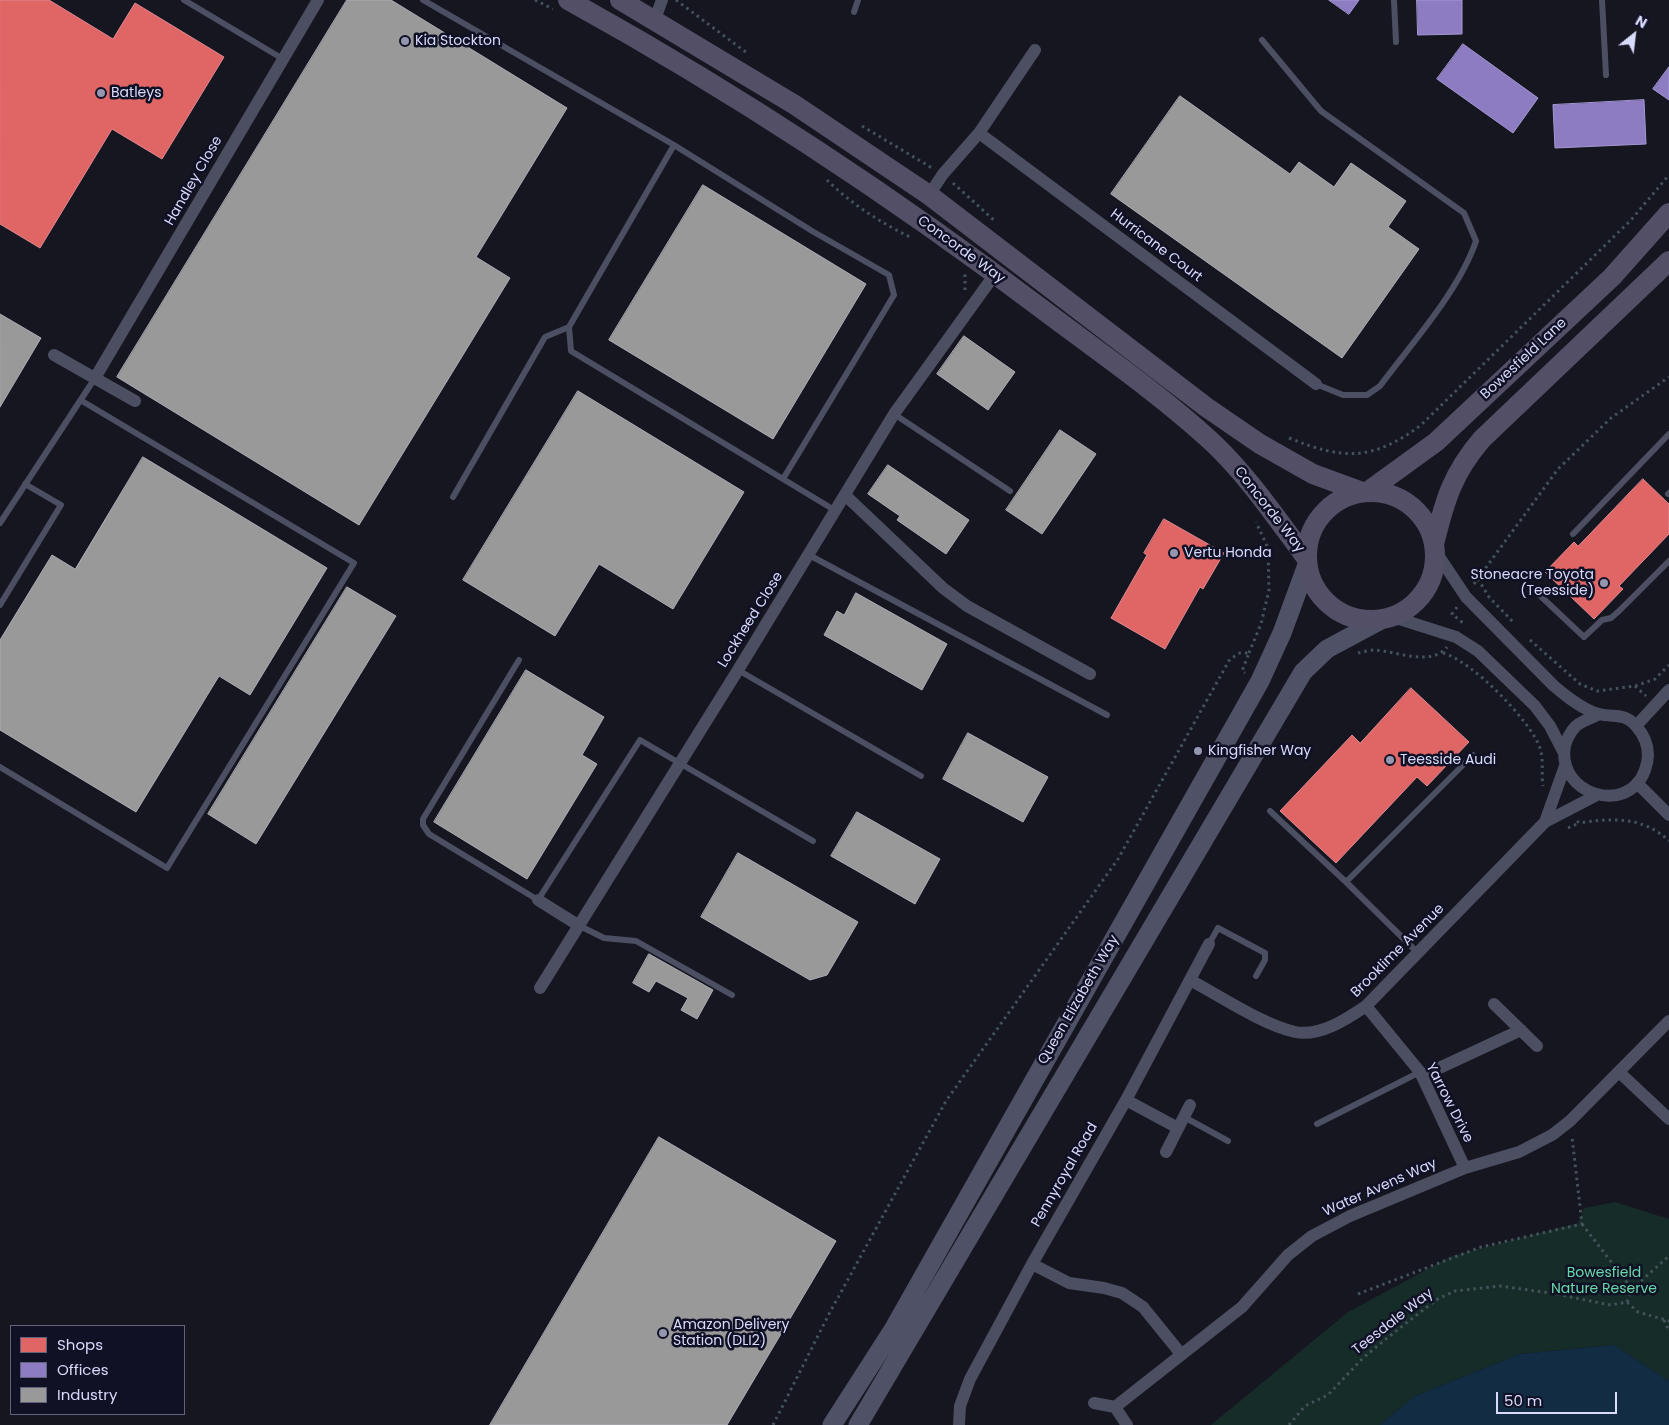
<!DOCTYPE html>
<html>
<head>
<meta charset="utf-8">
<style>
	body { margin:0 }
	#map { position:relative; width:1669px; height:1425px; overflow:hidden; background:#161621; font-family:Poppins,sans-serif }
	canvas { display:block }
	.legend { position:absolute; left:10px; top:1325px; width:175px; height:90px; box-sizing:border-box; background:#111126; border:1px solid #61627c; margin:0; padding:6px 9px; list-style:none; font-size:15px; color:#d9dbfc }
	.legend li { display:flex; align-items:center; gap:10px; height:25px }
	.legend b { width:25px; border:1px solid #61627c }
	.north { position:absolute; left:1609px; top:10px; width:50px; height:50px; -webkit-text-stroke:4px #111126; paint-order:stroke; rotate:29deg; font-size:14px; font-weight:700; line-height:20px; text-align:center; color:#d9dbfc }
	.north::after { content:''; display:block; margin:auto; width:18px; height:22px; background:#d9dbfc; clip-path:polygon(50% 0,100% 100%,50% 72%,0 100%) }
	.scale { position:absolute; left:1496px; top:1392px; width:121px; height:22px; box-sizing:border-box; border:2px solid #d9dbfc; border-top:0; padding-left:6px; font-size:15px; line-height:18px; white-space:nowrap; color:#d9dbfc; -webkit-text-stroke:4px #111126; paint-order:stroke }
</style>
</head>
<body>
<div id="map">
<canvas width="1669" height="1425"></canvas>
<ul class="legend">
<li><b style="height:14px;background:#e06666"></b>Shops</li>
<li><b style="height:14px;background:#8e7cc3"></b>Offices</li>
<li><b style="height:14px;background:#999"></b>Industry</li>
</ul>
<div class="north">N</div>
<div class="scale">50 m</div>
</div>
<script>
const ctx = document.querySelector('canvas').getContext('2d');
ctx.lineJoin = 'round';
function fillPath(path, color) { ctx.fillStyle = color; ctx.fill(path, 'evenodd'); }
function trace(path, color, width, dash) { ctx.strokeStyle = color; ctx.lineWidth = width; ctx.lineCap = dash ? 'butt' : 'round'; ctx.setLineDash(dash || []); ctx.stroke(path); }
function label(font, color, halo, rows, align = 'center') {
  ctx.font = font + ' Poppins,sans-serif'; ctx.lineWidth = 5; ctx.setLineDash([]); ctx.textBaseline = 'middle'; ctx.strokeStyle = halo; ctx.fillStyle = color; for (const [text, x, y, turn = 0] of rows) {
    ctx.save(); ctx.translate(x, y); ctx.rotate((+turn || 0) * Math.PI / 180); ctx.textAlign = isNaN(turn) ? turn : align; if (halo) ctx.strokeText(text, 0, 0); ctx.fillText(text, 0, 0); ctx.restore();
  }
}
const green = new Path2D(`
	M1615 1202 1669 1219V1381L1614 1345 1520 1354 1415 1396 1380 1425H1211L1348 1312 1452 1256 1578 1223 1584 1208Z`);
const water = new Path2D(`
	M1614 1345 1669 1381V1425H1380L1415 1396 1520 1354Z`);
const shops = new Path2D(`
	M0 0H49L113 39 135 3 224 57 162 159 112 129 40 248 0 224Z
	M1643 479 1669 504V534L1619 586 1623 589 1594 619 1545 572 1574 542 1578 546Z
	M1164 519 1224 553 1203 589 1200 587 1165 649 1111 618 1147 555 1144 553Z
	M1411 688 1469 742 1427 786 1417 777 1336 863 1280 811 1352 735 1360 743Z`);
const offices = new Path2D(`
	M1329 0H1359L1349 14Z
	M1417 0H1462V34L1418 35Z
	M1463 44 1538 98 1513 133 1437 79Z
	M1669 67V100L1653 89Z
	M1644 100 1646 144 1555 148 1553 105Z`);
const industry = new Path2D(`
	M347 0H391L567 108 476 257 510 278 359 525 117 377Z
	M1180 96 1290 174 1299 162 1334 187 1351 163 1406 201 1388 227 1419 249 1342 358 1111 194Z
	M703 185 866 284 773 439 609 340Z
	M0 314 41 338 0 407Z
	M964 336 1015 372 988 410 937 374Z
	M578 391 744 492 673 609 599 564 555 636 463 580Z
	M1060 430 1096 454 1042 534 1006 510Z
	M143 457 327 568 250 695 219 676 136 812 0 730V640L52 555 75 569Z
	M888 465 969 520 946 554 897 520 900 516 868 494Z
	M347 587 396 616 256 844 208 814Z
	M856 593 947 644 922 690 824 635 837 611 844 615Z
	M526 670 604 717 582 755 597 764 527 879 434 822Z
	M968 733 1048 777 1023 822 943 779Z
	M857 812 940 859 915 904 831 856Z
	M738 853 858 922 827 975 810 980 701 917Z
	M649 954 713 990 697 1019 681 1010 688 998 656 981 649 992 633 983Z
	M659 1137 836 1241 727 1425H490Z`);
const path = new Path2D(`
	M535 0 553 9
	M676 0 747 53
	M862 126 932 168
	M827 180C850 203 881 223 910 237
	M953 183 996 222
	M965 290V274
	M1289 438C1343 460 1373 461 1421 425L1631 220 1669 175
	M1478 579 1489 597 1515 624
	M1474 584 1558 469 1611 418 1669 377
	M1457 607 1452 614 1463 623
	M1530 640 1580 684 1597 691 1635 686 1655 679 1669 665
	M1249 653 1261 624 1269 590 1268 548 1256 522
	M1358 653C1363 652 1369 650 1374 650 1396 651 1431 667 1447 647
	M1443 653C1472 661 1530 720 1540 748 1544 760 1541 774 1543 786
	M1635 686 1646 696
	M1577 821 1579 823C1612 818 1643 816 1669 841
	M1568 828 1579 823
	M1582 1224 1632 1289
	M1358 1294 1481 1247 1582 1224 1572 1137
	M1627 1302 1632 1289 1669 1256
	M1664 1320 1669 1331
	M773 1425 829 1314 946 1101 1118 859 1230 659 1240 653H1249L1242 671 1245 673
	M1289 1425 1305 1406 1328 1395 1363 1358 1386 1339 1436 1300 1455 1291 1500 1286 1550 1293 1611 1305 1627 1302 1638 1312 1669 1321`);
const lane = new Path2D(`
	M184 0 283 59
	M423 0 674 145 569 327 571 351 836 511
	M1394 0 1396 42
	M1602 0 1606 75
	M854 12 858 0
	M1262 40 1321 111 1464 213 1476 241C1459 291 1412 343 1380 386L1367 395H1343L1316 384
	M674 145 812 231 889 275 894 295 783 479
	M894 414 1010 491
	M1668 494 1669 493
	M453 497 545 337 569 327
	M0 523 95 378
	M1573 534 1669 434
	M809 555 1107 715
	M1531 587 1584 637 1602 620 1611 618 1619 611 1669 561
	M0 605 61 505 25 484
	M519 660 423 819V825L429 834 538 900 640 740 813 841
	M738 670 921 776
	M0 767 167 868 354 563 82 401
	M1270 811 1346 882 1418 953
	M1346 882 1473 755
	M578 925 604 938 636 941 732 995
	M1209 944 1218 928 1265 953V960L1256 976
	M1184 1117 1228 1141
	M1317 1124 1420 1072`);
const street = new Path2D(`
	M655 19 662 0
	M979 133 1316 384
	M929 195 943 174 979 133 1035 50
	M54 355 135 401
	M95 378 318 0
	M845 495 943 588 967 606 1090 674
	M1436 552 1466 597 1554 686C1567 697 1583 710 1599 714 1615 718 1624 712 1637 727 1647 739 1651 754 1645 770 1628 817 1556 794 1565 746 1566 740 1571 731 1576 726 1582 721 1592 718 1599 714
	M1393 617 1456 637 1478 651 1535 706 1550 726 1564 753
	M1636 726 1669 690
	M1565 766 1545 822 1595 796
	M1637 783 1669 815
	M538 900 578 925
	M1190 980C1220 996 1263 1025 1295 1032 1320 1037 1347 1019 1366 1006L1545 822
	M540 988 738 670 894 414 995 274
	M1494 1004 1537 1046
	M1366 1006 1420 1072 1465 1168
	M1619 1072 1669 1119
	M1422 1076 1521 1030
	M1126 1100 1178 1128
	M1166 1152 1190 1105
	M1032 1264 1069 1283 1104 1288 1122 1293 1143 1307 1181 1354
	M1094 1403 1115 1407 1242 1307 1288 1255 1312 1236 1350 1216 1465 1168 1519 1152 1552 1135 1570 1121 1669 1021
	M1115 1407 1127 1425
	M959 1425 960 1406 970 1379 1032 1264 1126 1100 1209 944`);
const secondary = new Path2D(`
	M832 1425 893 1330 1260 681 1282 633 1307 565
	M858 1425 1303 672 1327 649 1383 619`);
const primary = new Path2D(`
	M568 0C735 92 894 197 1046 312 1102 354 1161 395 1212 442 1249 477 1277 519 1307 559
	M620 0 795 105 929 195 1206 407 1260 444 1313 474 1362 492
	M1367 492 1436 442 1612 277 1669 213
	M1307 556a64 64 0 1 1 128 0a64 64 0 1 1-128 0Z
	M1434 544C1445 500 1452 474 1482 439L1669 261`);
const markers = [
	[405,41,5,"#9596af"],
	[101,93,5,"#9596af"],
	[1174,553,5,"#9596af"],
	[1604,583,5,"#9596af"],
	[1198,751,5,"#9596af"],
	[1390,760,5,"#9596af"],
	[663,1333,5,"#9596af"]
];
const poiNames = [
	["Kia Stockton",415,41],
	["Batleys",111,93],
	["Vertu Honda",1184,553],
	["Stoneacre Toyota",1594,575,"right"],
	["(Teesside)",1594,591,"right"],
	["Kingfisher Way",1208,751],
	["Teesside Audi",1400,760],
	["Amazon Delivery",673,1325],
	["Station (DLI2)",673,1341]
];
const streetNames = [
	["Handley Close",194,181,-60],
	["Hurricane Court",1156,246,37],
	["Concorde Way",961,250,36],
	["Bowesfield Lane",1524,359,-43],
	["Concorde Way",1269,510,52],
	["Lockheed Close",751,620,-58],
	["Brooklime Avenue",1398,951,-45],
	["Queen Elizabeth Way",1079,1000,-60],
	["Yarrow Drive",1449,1103,63],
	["Pennyroyal Road",1065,1175,-60],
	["Water Avens Way",1380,1188,-24],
	["Teesdale Way",1393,1322,-38]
];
const parkNames = [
	["Bowesfield",1604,1273],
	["Nature Reserve",1604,1289]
];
fillPath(green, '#152c29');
fillPath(water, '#112c43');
fillPath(shops, '#e06666');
trace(shops, '#de8993', 1);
fillPath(offices, '#8e7cc3');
trace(offices, '#a498d4', 1);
fillPath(industry, '#999');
trace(industry, '#acadb7', 1);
trace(path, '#44525a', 3, [2.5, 4]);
trace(lane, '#4c4f62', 6);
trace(street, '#4c4f62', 12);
trace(secondary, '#4f5267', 19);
trace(primary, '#534f67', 20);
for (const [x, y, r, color] of markers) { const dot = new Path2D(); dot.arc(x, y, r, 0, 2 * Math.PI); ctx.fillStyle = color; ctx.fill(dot); trace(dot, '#111126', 2); }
label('14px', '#d9dbfc', '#111126', poiNames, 'left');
label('14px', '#d9dbfc', '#111126', streetNames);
label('14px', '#69d8a8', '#111126', parkNames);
</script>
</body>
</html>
